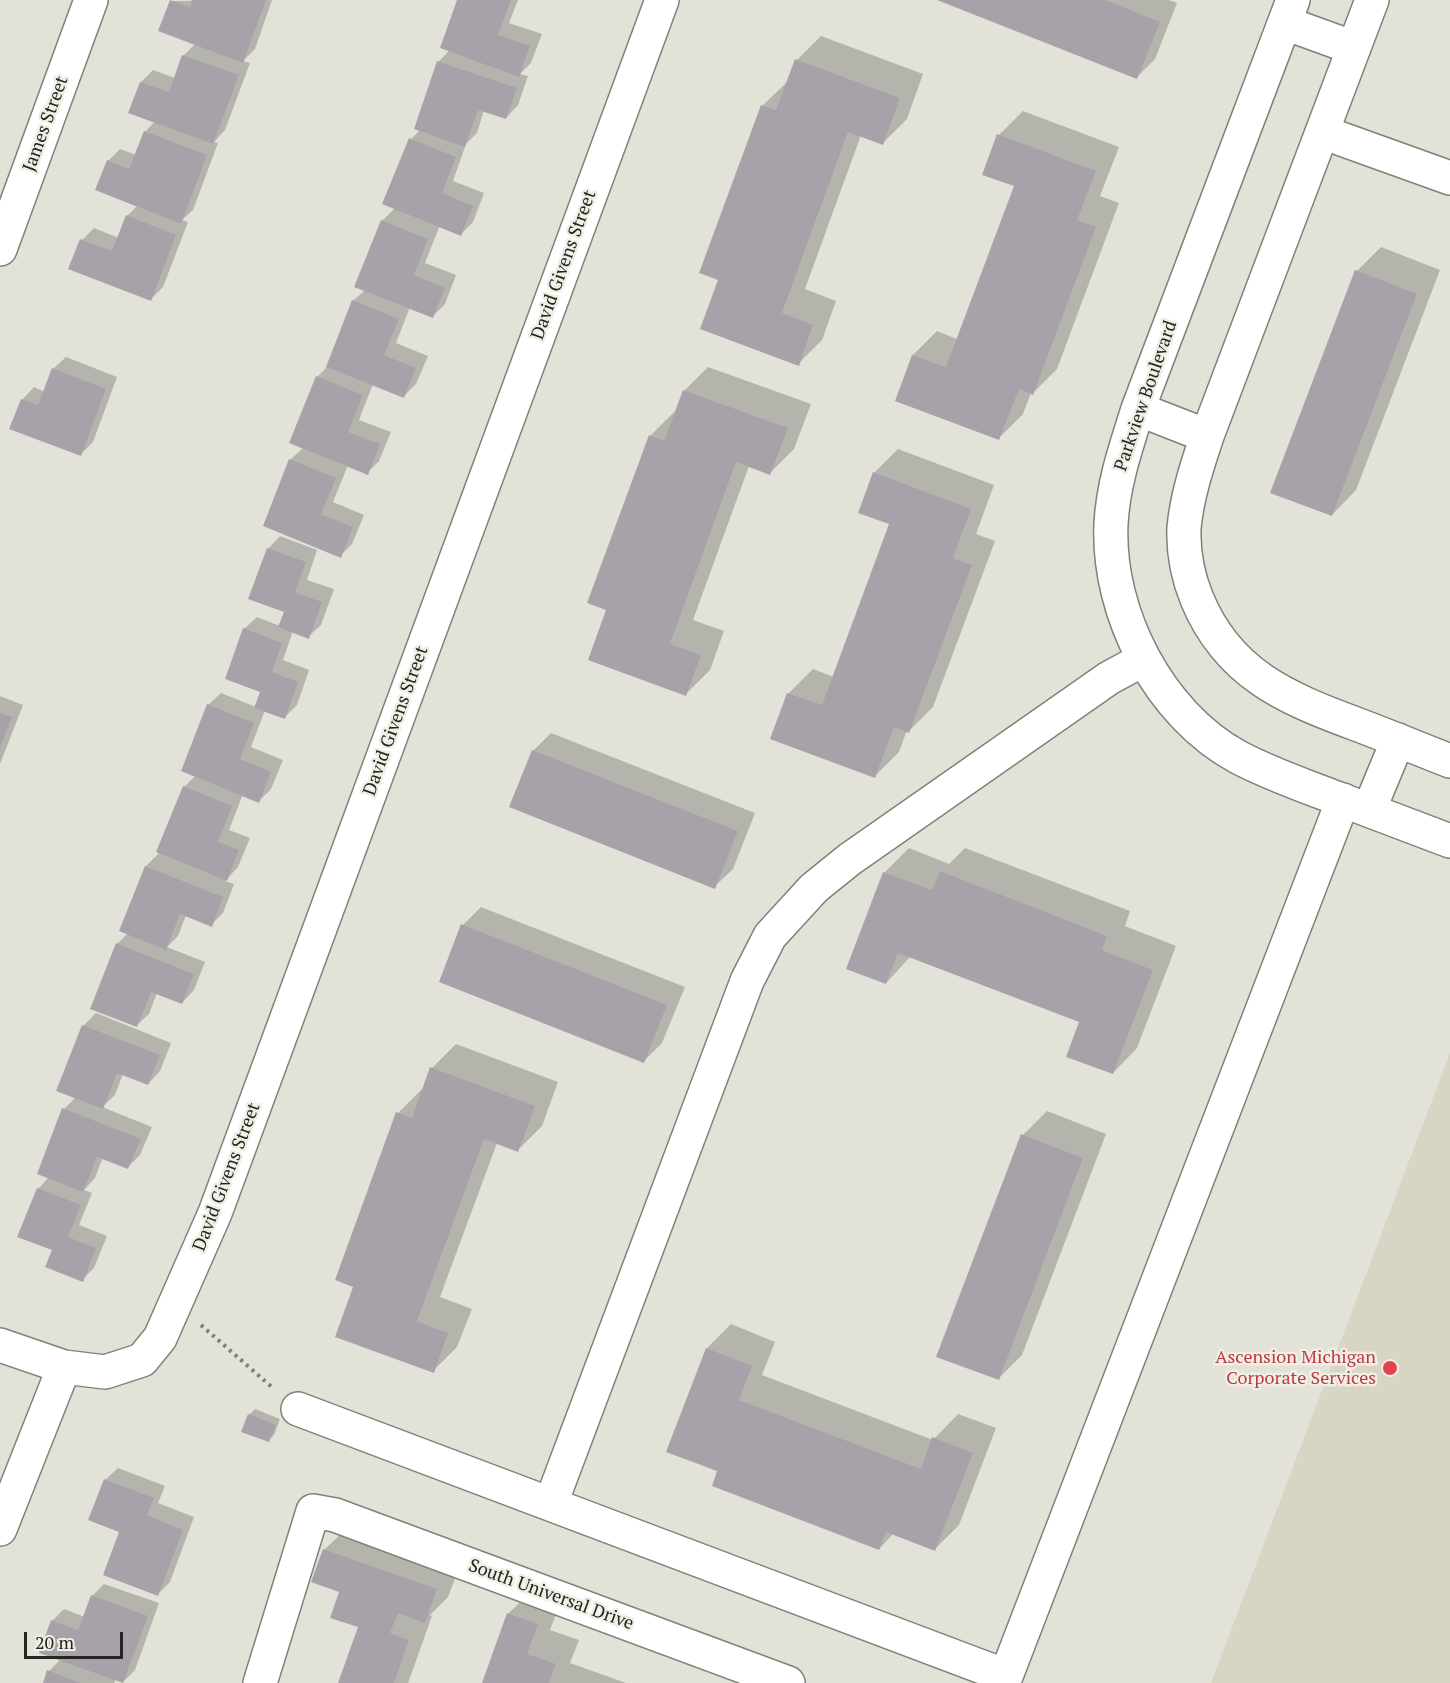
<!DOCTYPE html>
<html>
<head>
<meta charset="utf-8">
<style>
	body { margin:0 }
	#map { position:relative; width:1450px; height:1683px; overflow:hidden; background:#e3e2d8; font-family:"PT Serif",serif }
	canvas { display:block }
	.scale { position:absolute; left:24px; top:1632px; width:99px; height:27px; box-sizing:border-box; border:3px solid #242420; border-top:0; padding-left:8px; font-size:18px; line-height:21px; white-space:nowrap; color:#242420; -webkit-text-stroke:4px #f0efe5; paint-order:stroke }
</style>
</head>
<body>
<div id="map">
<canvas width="1450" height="1683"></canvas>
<div class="scale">20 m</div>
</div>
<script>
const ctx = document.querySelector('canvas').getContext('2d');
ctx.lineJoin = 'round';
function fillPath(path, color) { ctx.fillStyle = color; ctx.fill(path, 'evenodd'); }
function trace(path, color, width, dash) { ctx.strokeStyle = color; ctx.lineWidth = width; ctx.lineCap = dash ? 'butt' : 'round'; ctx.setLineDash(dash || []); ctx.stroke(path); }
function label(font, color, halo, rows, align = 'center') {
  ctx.font = font + ' "PT Serif",serif'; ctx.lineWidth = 5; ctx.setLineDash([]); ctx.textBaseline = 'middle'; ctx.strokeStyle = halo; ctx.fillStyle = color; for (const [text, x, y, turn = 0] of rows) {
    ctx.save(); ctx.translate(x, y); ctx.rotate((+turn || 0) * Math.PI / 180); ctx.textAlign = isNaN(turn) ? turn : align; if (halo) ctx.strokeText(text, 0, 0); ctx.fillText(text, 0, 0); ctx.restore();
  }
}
const built = new Path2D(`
	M1450 1053V1683H1211Z`);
const shadow = new Path2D(`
	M272 0 255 49 243 61 250 63 225 130 214 142 218 143 193 210 182 220 188 222 163 287 151 299 82 240 94 228 119 238 127 216 138 205 108 161 120 149 136 155 145 132 155 121 141 82 153 70 175 78 183 56 196 43 171 1Z
	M459 0H518L509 23 542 34 531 63 520 74 528 76 518 105 506 118 484 110 477 133 466 144 453 181 484 193 473 222 461 234 440 225 425 263 456 275 445 304 433 316 410 307 396 343 428 356 416 384 404 396 373 384 359 420 391 432 379 461 367 473 348 465 333 502 364 515 352 544 340 556 290 460 304 447 317 377 327 367 353 301 365 290 382 221 395 208 411 139 420 130 438 62 450 50Z
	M941 0H1169L1177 3 1155 59 1137 77Z
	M821 36 923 74 907 119 883 143 861 135 805 289 836 301 822 340 798 364 720 279 762 106 787 82H788L797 60Z
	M1023 111 1119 147 1100 196 1119 203 1057 369 1033 393H1031L1023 414 999 438 913 355 937 331 957 339 1016 185 999 135Z
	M1381 247 1440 270 1356 490 1332 515 1357 271Z
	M66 357 117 377 93 442 81 454 22 400 34 387 45 392 53 369Z
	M708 367 811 404 794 449 770 473 749 466 693 620 724 631 710 670 686 694 608 609 650 436 674 412 676 413 684 391Z
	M898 449 994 485 976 534 995 541 933 707 909 731 907 730 899 752 875 776 772 738 789 693 813 669 834 677 891 523 874 473Z
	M280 536 317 550 307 580 334 589 321 625 308 637 293 631 283 660 309 670 297 705 285 717 265 710 251 747 283 760 271 789 259 801 243 794 229 830 250 838 238 867 225 881 234 884 223 913 211 925 186 915 178 936 167 947 205 962 194 990 182 1003 157 993 149 1014 136 1026 117 944 128 933 121 930 146 866 160 852 184 787 196 775 208 705 221 693 256 707 261 691 244 629 257 617 280 626 286 611 268 549Z
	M0 696 23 705 0 764Z
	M551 733 755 813 733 869 714 887 533 751Z
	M909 848 949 864 965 848 1130 911 1125 926 1176 946 1137 1048 1113 1073 1081 1022 911 956 886 983 884 873Z
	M481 907 685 987 662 1043 644 1061 463 925Z
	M96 1013 171 1043 160 1071 148 1084 123 1074 115 1095 102 1107 152 1127 140 1155 128 1167 103 1157 95 1178 84 1190 92 1193 79 1225 107 1236 94 1268 82 1280 54 1250 38 1189 49 1177 64 1109 76 1097 83 1026Z
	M456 1044 558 1082 542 1126 518 1150 497 1143 440 1297 472 1309 457 1347 433 1371 355 1286 398 1113 422 1089 424 1090 432 1068Z
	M1047 1111 1106 1134 1022 1355 998 1379 1023 1135Z
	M731 1324 775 1342 762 1375 933 1440 958 1414 996 1428 959 1525 935 1549 894 1533 879 1549 719 1471 707 1348Z
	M255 1409 280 1419 274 1435 268 1441 249 1415Z
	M118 1468 165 1486 158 1503 194 1517 170 1582 158 1594 121 1531 105 1480Z
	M349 1526 460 1565 448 1597 430 1615 432 1616 408 1683H339L360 1626 341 1591 324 1550Z
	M104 1584 159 1603 135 1670 123 1682 116 1679 114 1683H44L49 1671 61 1659 52 1621 64 1609 85 1617 92 1596Z
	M532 1590 561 1600 550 1630 579 1640 570 1663 626 1683H483L508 1614Z`);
const building = new Path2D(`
	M170 0 190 7 192 0H266L243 63 158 31Z
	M457 0H511L498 35 530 46 519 77 440 48Z
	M937 0H1105L1160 22 1137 79Z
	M182 55 239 75 213 144 128 113 140 82 169 92Z
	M795 59 900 98 883 145 848 132 782 313 813 325 799 366 700 329 718 280 699 273 761 105 776 110Z
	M437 61 517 88 506 119 478 110 465 147 414 129Z
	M144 131 207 155 181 224 95 190 107 160 129 169Z
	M997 134 1096 171 1077 220 1096 227 1033 395 1019 389 999 440 895 401 912 355 946 367 1014 186 982 175Z
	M409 138 456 157 442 193 473 206 461 236 382 204Z
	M126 215 176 235 151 301 68 269 80 239 112 251Z
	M381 220 428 239 414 275 445 288 433 318 354 287Z
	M1355 270 1417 294 1332 516 1270 493Z
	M352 300 399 319 384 355 416 368 404 398 326 367Z
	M52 368 106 389 81 456 9 429 21 399 38 405Z
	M316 376 363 395 348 432 380 444 368 475 289 443Z
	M683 390 788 428 770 475 736 462 670 644 701 655 686 696 588 660 606 610 587 603 649 435 664 441Z
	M289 459 336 478 321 514 353 527 341 558 263 526Z
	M873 472 971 509 953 558 972 565 909 733 894 727 875 778 770 739 787 693 822 705 889 524 858 513Z
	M267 548 306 562 295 592 322 602 309 639 278 627 284 612 248 599Z
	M243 628 282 643 272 672 298 682 285 719 254 708 260 692 225 679Z
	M207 704 254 723 240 759 271 772 259 803 181 771Z
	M0 713 12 717 0 747Z
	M532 750 738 831 715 889 509 807Z
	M183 786 232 806 218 842 239 850 227 881 156 852Z
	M145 866 223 897 212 927 180 914 166 950 119 931Z
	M940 871 1107 936 1102 950 1153 970 1113 1074 1066 1057 1079 1022 898 953 886 984 846 969 883 872 932 890Z
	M461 924 667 1005 644 1063 439 982Z
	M116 943 194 974 182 1004 151 992 137 1027 90 1009Z
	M82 1025 160 1055 148 1085 117 1073 103 1109 56 1091Z
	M430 1067 535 1106 518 1152 484 1139 417 1321 448 1333 434 1373 335 1337 353 1287 335 1280 396 1112 412 1118Z
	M62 1108 141 1139 128 1169 97 1157 83 1192 37 1174Z
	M1021 1134 1083 1158 999 1380 936 1357Z
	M37 1188 81 1205 68 1237 96 1248 83 1282 45 1267 52 1250 17 1237Z
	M706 1348 752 1366 739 1400 921 1469 932 1437 973 1453 935 1551 886 1532 879 1550 712 1486 717 1471 666 1452Z
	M248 1414 276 1425 269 1442 241 1432Z
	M104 1479 154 1498 147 1515 183 1530 158 1596 103 1575 119 1532 88 1520Z
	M323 1549 437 1589 425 1623 398 1613 390 1633 409 1640 394 1683H338L358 1627 330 1618 339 1592 311 1582Z
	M91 1595 148 1616 123 1683 39 1653 51 1620 78 1630Z
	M507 1613 538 1624 527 1654 556 1664 549 1683H482Z
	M47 1670 80 1683H43Z`);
const path = new Path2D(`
	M201 1325 274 1389`);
const minor = new Path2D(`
	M1293 0 1138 409C1126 447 1113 484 1111 524 1107 613 1159 714 1238 757 1270 774 1305 786 1339 799 1376 813 1413 827 1450 841
	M1372 0 1207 436C1197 466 1187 496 1184 528 1183 553 1188 577 1197 599 1228 674 1286 698 1356 724 1388 736 1419 749 1450 761
	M1285 23 1354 48
	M1322 132 1450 178
	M0 249 91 0
	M1138 409 1207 436
	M1369 810 1398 740
	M0 1345 64 1367 105 1372 142 1360 160 1338 215 1213 662 0
	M298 1409 1006 1676 1343 800
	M551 1503 747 981 770 936 814 888 850 859 1109 678 1144 659
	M0 1529 64 1367
	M260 1683 313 1511 335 1515 788 1683`);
const markers = [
	[1390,1368,8,"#e0444e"]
];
const streetNames = [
	["James Street",46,124,-70],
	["David Givens Street",564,265,-70],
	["Parkview Boulevard",1146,396,-71],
	["David Givens Street",396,721,-70],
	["David Givens Street",227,1177,-69],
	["South Universal Drive",551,1595,20]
];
const healthNames = [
	["Ascension Michigan",1376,1358],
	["Corporate Services",1376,1379]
];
fillPath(built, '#d8d5c4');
fillPath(shadow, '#0003');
fillPath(building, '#a7a2aa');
trace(minor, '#828178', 36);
trace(path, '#7f7e77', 4, [3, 4.5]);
trace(minor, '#fff', 33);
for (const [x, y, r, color] of markers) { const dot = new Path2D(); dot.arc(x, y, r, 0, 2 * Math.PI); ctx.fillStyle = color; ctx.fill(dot); trace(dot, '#f0efe5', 2); }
label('18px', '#242420', '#f0efe5', streetNames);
label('18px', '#be3a42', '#f0efe5', healthNames, 'right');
</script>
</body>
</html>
